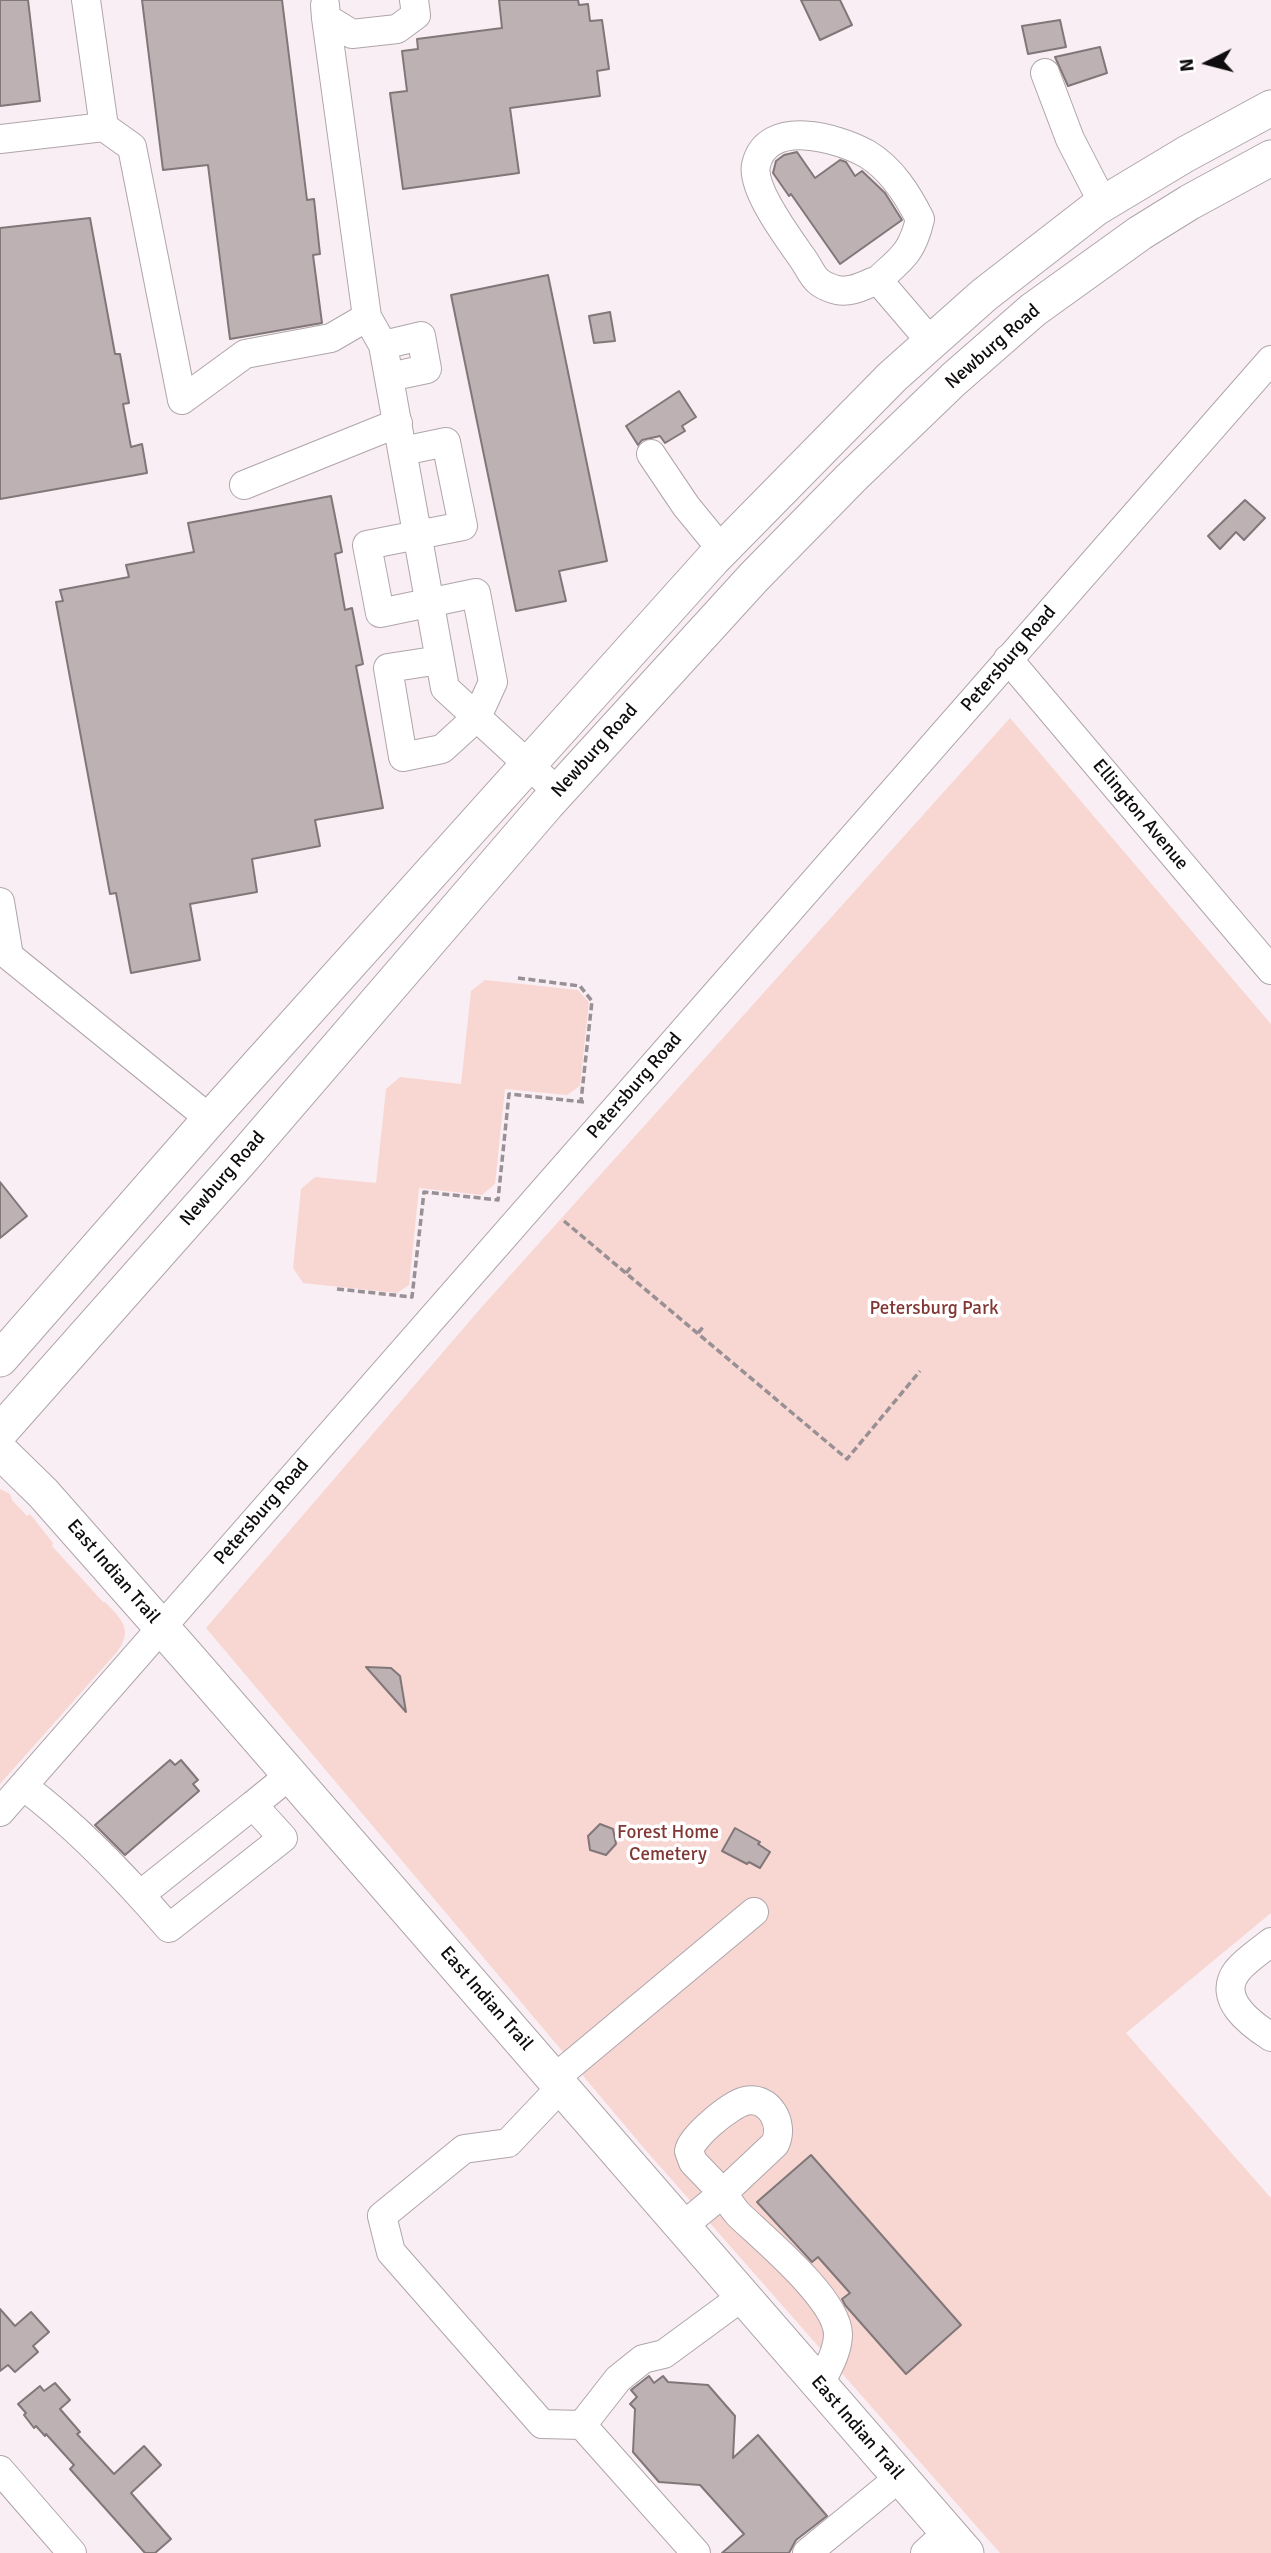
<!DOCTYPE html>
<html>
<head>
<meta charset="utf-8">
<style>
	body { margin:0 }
	#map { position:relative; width:1271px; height:2553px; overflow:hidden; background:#f9eef3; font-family:Signika,sans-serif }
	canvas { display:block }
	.north { position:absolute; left:1173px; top:28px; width:70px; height:70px; -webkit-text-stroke:5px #fff; paint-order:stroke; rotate:264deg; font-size:19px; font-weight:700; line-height:28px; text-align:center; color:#0f0c0e }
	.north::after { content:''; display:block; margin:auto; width:24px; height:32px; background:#0f0c0e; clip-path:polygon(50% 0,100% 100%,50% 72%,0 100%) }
</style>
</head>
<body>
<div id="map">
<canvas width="1271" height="2553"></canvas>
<div class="north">N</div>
</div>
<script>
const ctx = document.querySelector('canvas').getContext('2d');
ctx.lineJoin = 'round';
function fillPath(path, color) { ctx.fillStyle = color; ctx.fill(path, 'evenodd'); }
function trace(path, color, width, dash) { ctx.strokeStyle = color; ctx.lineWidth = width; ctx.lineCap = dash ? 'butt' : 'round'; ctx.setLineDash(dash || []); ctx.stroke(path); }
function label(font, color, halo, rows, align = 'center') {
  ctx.font = font + ' Signika,sans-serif'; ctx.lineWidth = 7; ctx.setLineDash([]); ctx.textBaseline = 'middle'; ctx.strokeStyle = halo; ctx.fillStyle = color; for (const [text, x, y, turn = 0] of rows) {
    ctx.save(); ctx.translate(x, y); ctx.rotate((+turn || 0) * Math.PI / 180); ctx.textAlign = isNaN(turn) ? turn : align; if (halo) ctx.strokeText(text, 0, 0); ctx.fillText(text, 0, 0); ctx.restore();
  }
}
const green = new Path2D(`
	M1010 718 1271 1024V1913L1126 2033 1271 2198V2553H1000L643 2147 206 1628 480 1309Z
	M485 980 578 990 589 1002 580 1086 567 1095 505 1089 495 1184 482 1195 419 1188 409 1285 397 1293 303 1283 293 1268 301 1189 315 1177 376 1183 386 1089 400 1077 461 1084 471 991Z
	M0 1489 10 1494 12 1500 27 1516 30 1514 53 1543 52 1546 103 1602H105C121 1619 134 1629 117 1652L0 1784Z`);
const building = new Path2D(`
	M0 0H28L40 101 0 106Z
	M142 0H282L307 200 314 199 320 254 313 255 322 323 230 339 208 165 163 170Z
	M499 0H578L579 5 588 4 590 21 602 20 609 69 597 71 600 96 510 108 519 173 403 189 390 93 407 91 402 51 418 49 417 39 502 28Z
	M801 0H840L852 25 820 40Z
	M1060 20 1066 47 1028 54 1022 26Z
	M1100 47 1107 73 1068 86 1055 57Z
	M797 152 815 178 840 160 846 162 855 176 862 171 885 193 902 220 840 264 791 194 789 196 773 173 776 161 784 155Z
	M90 218 115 354H120L129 403 123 404 131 447 142 444 147 473 0 499V228Z
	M548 275 607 561 559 571 566 601 516 611 451 295Z
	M610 312 615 341 594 343 589 316Z
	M679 391 696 417 682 426 685 431 665 443 660 436 642 440 638 445 626 426Z
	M331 496 342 552 335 554 345 610 352 608 363 664 356 666 383 808 315 820 320 846 252 859 257 892 190 904 200 960 131 973 116 893 110 894 56 602 63 601 60 590 129 577 126 565 194 552 188 523Z
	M1245 500 1265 518 1244 540 1236 532 1220 549 1208 536Z
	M0 1182 27 1216 0 1238Z
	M366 1667 391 1668 400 1676 406 1712Z
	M170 1760 175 1765 181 1760 198 1780 193 1784 199 1791 125 1855 95 1825Z
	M600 1824 613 1829 616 1844 606 1855 590 1850 588 1836Z
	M735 1828 760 1842 758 1844 770 1852 760 1868 749 1862 747 1864 722 1851Z
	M811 2155 961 2325 906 2374 845 2305 842 2299 850 2293 818 2257 812 2262 757 2202Z
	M0 2309 15 2326 31 2312 49 2332 33 2346 38 2352 15 2372 8 2365 0 2371Z
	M649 2376 654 2383 663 2376 668 2382 708 2385 735 2416 733 2458 758 2435 827 2516 796 2540 789 2553H722L744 2534 700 2485 659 2482 633 2452 635 2409 630 2404 637 2397 631 2390Z
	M55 2383 70 2400 60 2409 80 2432 77 2434 114 2474 144 2446 161 2465 131 2493 171 2539 155 2553H145L70 2469 74 2465 46 2434 45 2436 36 2426 34 2428 24 2415 26 2413 18 2404 40 2386 44 2391Z`);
const path = new Path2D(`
	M518 978 580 986 592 1001 581 1101
	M564 1221 847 1459 920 1371
	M626 1273 631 1267
	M337 1289 412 1297 424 1192 498 1200 509 1094 584 1102
	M698 1333 704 1326`);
const minor = new Path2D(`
	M86 0 104 127
	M325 5 326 18 352 34 397 29 416 15 414 0
	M326 18 367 317 383 345 445 688 558 792
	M1045 73 1070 139 1103 203
	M0 139 104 127 132 147 182 400 245 354 331 338 367 317
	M878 280C864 285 852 293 837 290 832 289 822 285 818 281 812 276 808 266 803 259 789 239 751 189 756 165 767 117 839 138 867 154 892 169 908 195 920 219 912 253 902 258 878 280L931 342
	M383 345 421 336 427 369 389 377
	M403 451 446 442 463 526 367 545 380 613 476 593 493 682 477 717 442 749 403 757 388 668 440 660
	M651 454 686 506 722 550
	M244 485 398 423
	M1008 659 1271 970
	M0 902 9 956 210 1119
	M23 1786C77 1826 125 1877 169 1928L283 1838 253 1805 140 1895
	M253 1805 290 1775
	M0 1812 1271 360
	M1271 1942C1260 1951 1246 1960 1237 1971 1216 1999 1251 2024 1271 2037
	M555 2078 754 1912
	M562 2086 508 2143 464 2149 382 2216 391 2252 542 2424 582 2425 618 2379 643 2359 664 2354 743 2296
	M683 2226 723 2193 693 2162 689 2151C691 2137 730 2105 745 2101 769 2095 785 2124 775 2144L723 2193C728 2200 733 2209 739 2215 764 2239 837 2299 838 2334 838 2352 827 2369 820 2384
	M582 2425 696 2553
	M0 2470 72 2553
	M807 2553 900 2477
	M925 2553 948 2532`);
const major = new Path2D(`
	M0 1359 210 1119 713 559 892 377 984 295 1096 208 1186 154 1271 108
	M0 1432 240 1161 547 804 754 577 851 478 954 379 1033 310 1140 233 1190 202 1271 158
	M0 1451 43 1493 186 1655 966 2553`);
const streetNames = [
	["Newburg Road",993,347,-41],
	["Petersburg Road",1009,659,-49],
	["Newburg Road",595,751,-48],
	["Ellington Avenue",1140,815,50],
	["Petersburg Road",635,1086,-49],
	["Newburg Road",223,1179,-49],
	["Petersburg Road",262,1512,-49],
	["East Indian Trail",113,1572,49],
	["East Indian Trail",486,1999,49],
	["East Indian Trail",857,2428,49]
];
const parkNames = [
	["Petersburg Park",934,1309],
	["Forest Home",668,1833],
	["Cemetery",668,1855]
];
fillPath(green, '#f8d7d3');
fillPath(building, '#bdb1b3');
trace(building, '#817678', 2);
trace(minor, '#afa5aa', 30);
trace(major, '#afa5aa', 37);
trace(path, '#989094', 3.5, [7, 3.5]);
trace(minor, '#fff', 28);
trace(major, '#fff', 35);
label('19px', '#0f0c0e', '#fff', streetNames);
label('19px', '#813835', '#fff', parkNames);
</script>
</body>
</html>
